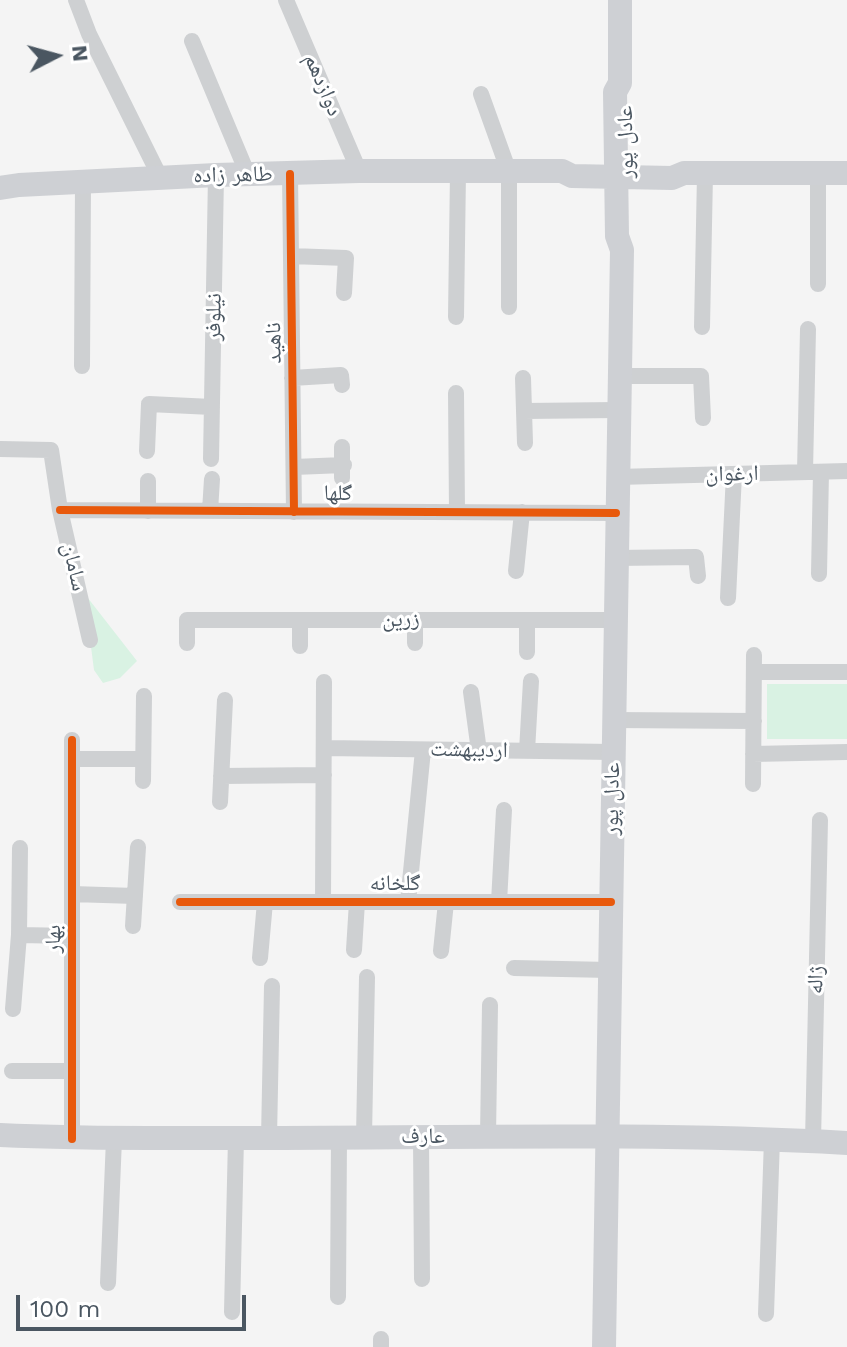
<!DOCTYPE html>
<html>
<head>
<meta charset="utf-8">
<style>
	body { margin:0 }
	#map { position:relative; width:847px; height:1347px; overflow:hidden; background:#f4f4f4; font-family:"Work Sans",sans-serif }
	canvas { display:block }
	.north { position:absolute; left:16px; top:16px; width:80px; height:80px; -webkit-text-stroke:6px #fff; paint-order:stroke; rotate:84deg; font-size:22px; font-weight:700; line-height:32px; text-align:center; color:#4a5661 }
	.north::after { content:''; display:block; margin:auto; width:28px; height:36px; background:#4a5661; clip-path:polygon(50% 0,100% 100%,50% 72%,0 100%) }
	.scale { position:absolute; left:16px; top:1295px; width:230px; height:36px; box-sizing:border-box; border:4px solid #4a5661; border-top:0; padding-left:10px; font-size:24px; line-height:28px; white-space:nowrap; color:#4a5661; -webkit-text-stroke:6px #fff; paint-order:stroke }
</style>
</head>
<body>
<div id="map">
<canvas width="847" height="1347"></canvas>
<div class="north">N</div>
<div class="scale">100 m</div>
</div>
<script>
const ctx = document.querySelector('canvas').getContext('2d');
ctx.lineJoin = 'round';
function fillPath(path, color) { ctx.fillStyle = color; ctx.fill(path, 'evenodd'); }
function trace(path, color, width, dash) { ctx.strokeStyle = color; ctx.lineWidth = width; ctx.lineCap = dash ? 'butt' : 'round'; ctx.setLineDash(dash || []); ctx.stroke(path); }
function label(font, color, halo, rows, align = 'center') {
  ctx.font = font + ' "Work Sans","Noto Naskh Arabic",sans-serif'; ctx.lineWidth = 6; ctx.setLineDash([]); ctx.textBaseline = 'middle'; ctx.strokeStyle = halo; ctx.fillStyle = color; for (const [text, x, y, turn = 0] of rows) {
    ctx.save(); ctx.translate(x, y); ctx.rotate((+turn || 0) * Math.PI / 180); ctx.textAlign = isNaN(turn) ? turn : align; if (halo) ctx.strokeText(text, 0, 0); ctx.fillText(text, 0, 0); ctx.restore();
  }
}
const green = new Path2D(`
	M84 593 137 661 120 678 103 683 94 670Z
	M767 684H847V739H767Z`);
const street = new Path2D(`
	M76 0 89 34 160 177
	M286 0 359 171
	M192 41 248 175
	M481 94 509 172V307
	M290 174 294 512
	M291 256 346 258 344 293
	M818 284V173
	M456 317 458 172
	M702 327 705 174
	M82 366 83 182
	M618 376H701L703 418
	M292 378 341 375 342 385
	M523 378 525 443
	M456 393 457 512
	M524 411 617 410
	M342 447V478
	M0 449 51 450 60 510 90 640
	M147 451 149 404 212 407
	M211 459 216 175
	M294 467 344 465
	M805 472 808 329
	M617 477 847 471
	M60 510 616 513
	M148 511V481
	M210 511 212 479
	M615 558 696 557 698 576
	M516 571 522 512
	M819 574 821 472
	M728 598 734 474
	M300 620V646
	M527 620V652
	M187 643V620H614
	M415 643V620
	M754 672H847
	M471 692 479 751
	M613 720 754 721
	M325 748 613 752
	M527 751 531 681
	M753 754 847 752
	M72 759H143
	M221 776 324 775
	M143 781 144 696
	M753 784 754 655
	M220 802 225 700
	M72 894 135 896
	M180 902H611
	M323 902 324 682
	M408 902 423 750
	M499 902 504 810
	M133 926 138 847
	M19 935 72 936
	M354 950 357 902
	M441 951 446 902
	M260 958 265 902
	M514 968 610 970
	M13 1009 19 935 20 848
	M12 1071H72
	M488 1136 490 1005
	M364 1137 367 977
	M421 1137 422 1279
	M269 1138 272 986
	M72 1139V740
	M813 1141 820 820
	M108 1283 114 1139
	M338 1297 339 1137
	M232 1312 236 1138
	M766 1314 772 1139
	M381 1347V1339`);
const secondary = new Path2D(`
	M0 188 19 185 216 175 359 171H562L572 176 672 178 684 173H847
	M0 1135C79 1139 157 1138 236 1138 439 1138 644 1132 847 1143
	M604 1347 622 250 617 236 615 92 620 83V0`);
const cycleway = new Path2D(`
	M290 174 294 512
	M60 510 616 513
	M180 902H611
	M72 1139V740`);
const streetNames = [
	["دوازدهم",323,85,67],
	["عادل پور",626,142,-91],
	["طاهر زاده",233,175,-1],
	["نیلوفر",214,317,-89],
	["ناهید",274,343,-91],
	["ارغوان",732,474,-1],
	["گلها",338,494],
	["سامان",74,567,77],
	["زرین",401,620],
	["اردیبهشت",469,750,1],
	["عادل پور",612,799,-89],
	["گلخانه",395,884],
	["بهار",54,939,-90],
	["ژاله",816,980,-89],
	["عارف",423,1137]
];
fillPath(green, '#d9f2e3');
trace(street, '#ced0d2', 16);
trace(secondary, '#ced0d4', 24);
trace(cycleway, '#e8590c', 8);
label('22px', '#4a5661', '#fff', streetNames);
</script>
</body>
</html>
